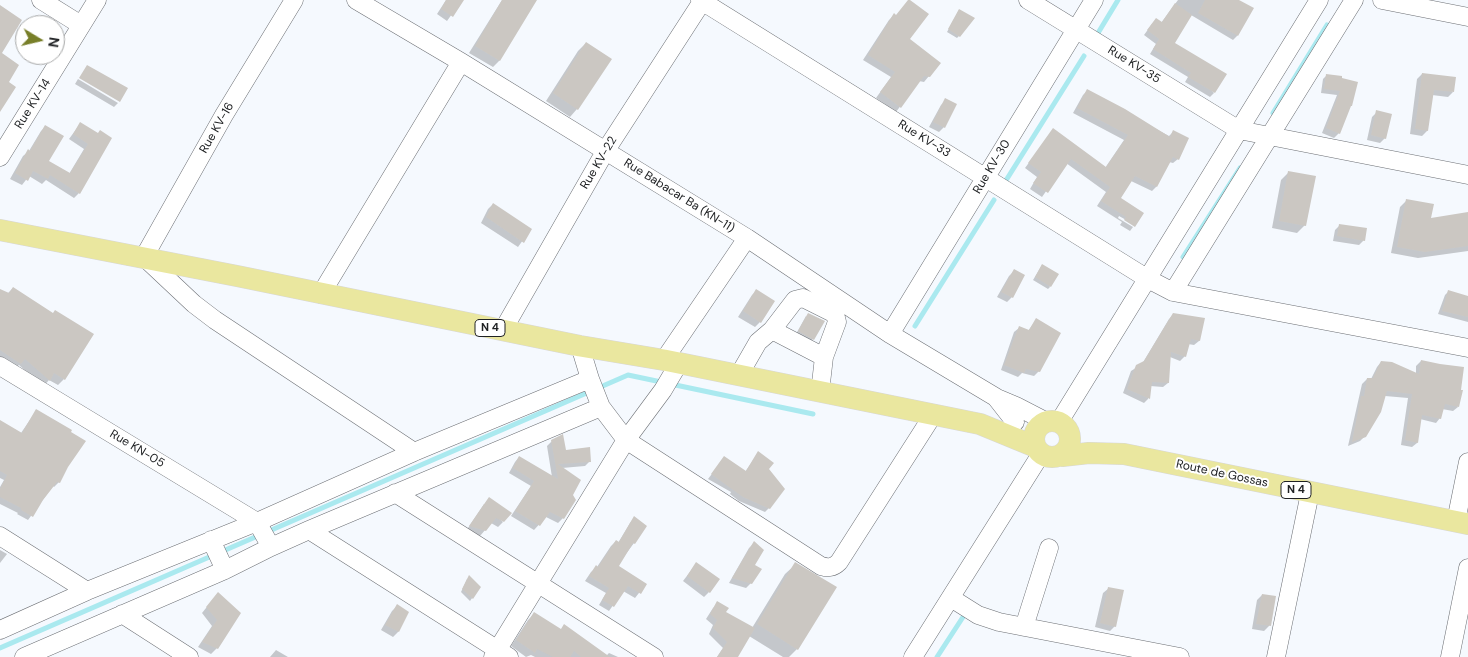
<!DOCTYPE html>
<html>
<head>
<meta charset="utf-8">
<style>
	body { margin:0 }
	#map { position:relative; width:1468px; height:657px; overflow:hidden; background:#f5f9fe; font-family:"DM Sans",sans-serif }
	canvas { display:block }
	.north { position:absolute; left:15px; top:15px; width:50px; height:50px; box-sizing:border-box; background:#fff; border:1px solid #a6a7a7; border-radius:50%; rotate:99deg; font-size:14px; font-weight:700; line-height:20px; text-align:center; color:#202224 }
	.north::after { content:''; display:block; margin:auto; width:18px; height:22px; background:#787f29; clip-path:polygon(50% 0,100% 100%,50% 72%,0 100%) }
</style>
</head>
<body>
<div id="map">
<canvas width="1468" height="657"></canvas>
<div class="north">N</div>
</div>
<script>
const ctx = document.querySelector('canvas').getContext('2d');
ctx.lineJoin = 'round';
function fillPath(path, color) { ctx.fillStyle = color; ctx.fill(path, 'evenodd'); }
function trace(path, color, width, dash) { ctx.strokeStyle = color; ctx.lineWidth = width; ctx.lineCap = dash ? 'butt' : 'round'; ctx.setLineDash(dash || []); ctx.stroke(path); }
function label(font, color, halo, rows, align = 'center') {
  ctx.font = font + ' "DM Sans",sans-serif'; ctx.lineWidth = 4; ctx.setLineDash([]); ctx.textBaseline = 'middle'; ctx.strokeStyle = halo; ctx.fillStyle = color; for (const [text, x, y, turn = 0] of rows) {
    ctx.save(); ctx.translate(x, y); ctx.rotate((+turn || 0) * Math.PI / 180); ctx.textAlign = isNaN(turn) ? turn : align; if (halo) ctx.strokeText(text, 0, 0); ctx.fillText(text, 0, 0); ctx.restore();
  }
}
const shadow = new Path2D(`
	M446 0H462L447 21 437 14Z
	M502 0H535L499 61 493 67 469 53Z
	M1178 0H1236L1237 36 1233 40 1191 15 1174 43 1214 93 1210 97 1185 82 1188 77 1150 54 1156 44 1144 35 1152 24 1161 23Z
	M959 10V36L957 38 947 32Z
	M894 15 929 76 924 82 919 81 896 112 876 98 891 77 863 60 889 20Z
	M586 43 577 109 570 117 546 101 578 51Z
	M1422 74 1453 92 1448 97 1432 95 1427 131 1422 136 1410 134 1417 79Z
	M1327 75 1341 77 1339 133 1334 138 1322 133 1337 95 1321 93 1323 79Z
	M78 79 118 103 114 107 75 84Z
	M1087 91 1169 136 1173 132 1178 159 1173 163 1169 162 1156 187 1152 191 1131 181 1119 199 1135 225 1119 216 1118 218 1133 227 1130 231 1120 225 1122 222 1097 206 1106 192 1066 163 1042 197 1030 189 1037 177 1025 168 1053 130 1105 168 1124 140 1073 113 1083 95Z
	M946 100 944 127 939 132 929 127 941 105Z
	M1377 112 1385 138 1380 143 1367 140 1372 117Z
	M80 124 97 134 79 193 74 198 46 180 42 184 29 176 22 185 10 179 23 156 29 151 41 131 46 126 47 162 69 174 84 149 69 139Z
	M1289 172 1305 225 1297 233 1272 228 1281 180Z
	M1407 200 1430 219 1468 213V251L1418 258 1391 253 1400 207Z
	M493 204 531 229 518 247 481 223 488 209Z
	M1340 225 1364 240 1359 245 1333 241 1335 230Z
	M1042 265 1050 287 1048 289 1033 280Z
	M1014 271 1012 297 1007 302 997 297 1009 276Z
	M13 288 53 314 64 379 58 385 49 380 43 387 19 365 14 369 0 360V290L7 294Z
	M757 290 760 322 755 327 738 317 752 295Z
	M1449 291 1468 297V322L1438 314 1445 295Z
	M1174 314 1204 319 1199 341 1194 345 1188 344 1185 356 1180 361 1170 357 1168 383 1163 387 1150 386 1148 399 1144 403 1123 393 1131 371 1142 364 1169 319Z
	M806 316 813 339 811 341 796 334Z
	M1036 320 1039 371 1034 376 1022 373 1018 377 1001 370 1014 332 1019 328 1028 331Z
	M1421 361 1458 407 1453 411 1442 409 1440 418 1436 423 1420 419 1417 443 1412 447 1401 445 1408 398 1385 396 1365 436 1360 441 1348 446 1362 384 1367 379H1371L1377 367 1381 362 1416 374V366Z
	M36 411 67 467 59 482 54 487 53 486 28 520 17 514 18 513 0 504V487L4 480 0 478V421L21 433Z
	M552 441 565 451 590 461 585 466 562 468 563 518 558 523 546 517 534 530 511 516 531 486 509 473 515 462 519 457 552 477 547 446Z
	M758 453 769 508 765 512 739 501 730 494 731 492 708 479 724 458 745 472Z
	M484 504 503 522 498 527 491 523 480 536 466 531Z
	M634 518V543L617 566 646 584 635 598 623 591 609 611 599 605 606 593 585 581 591 572 597 567 611 546 616 541 618 543 630 523Z
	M754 543 751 583 746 588 729 583 749 548Z
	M0 550 7 554 0 563Z
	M696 564 709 592 704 597 683 581Z
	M796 564 797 649 789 657H783L749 636 736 657H717L723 648 709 634 713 625 706 619 713 608 718 603 724 613 752 628 785 574Z
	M467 579 480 587 470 601 461 592Z
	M1109 588 1115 626 1110 631 1095 627 1103 593Z
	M218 593 240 613 217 648 211 654 198 647 212 626 202 613Z
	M1262 595 1275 597 1269 626 1264 631 1252 629 1257 600Z
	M397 606 407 612 398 632 393 637 381 630 392 611Z
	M534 614 606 656 609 653 618 657H535L531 655 526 657 511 646 528 620Z
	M276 650 288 657H270Z`);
const stream = new Path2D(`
	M1095 38 1118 0
	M1273 113 1327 25
	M1005 182 1084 56
	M1183 257 1240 168
	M915 326 994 200
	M0 648 628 375 813 414
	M937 657 963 617`);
const building = new Path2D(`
	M446 0H464L453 17 441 9Z
	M502 0H537L500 61 475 46Z
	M908 0H910L929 14 910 39 941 63 930 77 924 76 901 108 880 92 895 72 868 55 894 13 896 15Z
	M1205 0H1239L1254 8 1238 36 1198 13Z
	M1175 3 1192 15 1175 43 1227 74 1215 93 1188 77 1191 73 1153 49 1159 39 1147 30 1156 18 1162 22Z
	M0 5 22 20 2 53 19 65 9 82 16 87 0 112Z
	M959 9 975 18 960 37 948 29Z
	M586 42 612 59 578 110 553 93Z
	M87 65 128 88 120 102 79 78Z
	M1422 73 1456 77 1454 92 1434 90 1428 131 1415 129Z
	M1326 74 1342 76V78L1358 82 1352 106H1351L1340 134 1326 128 1340 91 1324 89Z
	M1087 89 1125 109 1170 137 1173 130 1189 138 1179 160 1173 157 1157 187 1135 176 1121 198 1144 213 1135 227 1124 220 1126 217 1101 201 1110 187 1071 159 1048 193 1033 183 1041 172 1028 163 1053 128 1106 167 1128 135 1077 108Z
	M945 98 957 104 945 128 933 122Z
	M1376 110 1392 114 1386 139 1371 135Z
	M80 122 98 133 100 130 112 138 80 194 50 175 48 179 33 171 28 181 15 173 28 149 30 151 45 125 64 136 49 161 70 173 88 144 73 134Z
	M1288 171 1316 176 1306 226 1279 221Z
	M1406 199 1434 204 1431 218 1468 212V246L1425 252 1397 247Z
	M493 203 532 229 524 243 486 217Z
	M1339 224 1367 228 1365 241 1337 236Z
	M1042 264 1059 274 1051 287 1035 277Z
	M1014 269 1025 275 1013 298 1001 292Z
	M13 287 53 313 55 310 94 334 65 380 54 373 50 381 25 359 21 364 0 350V289L9 293Z
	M756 289 775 301 761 323 743 311Z
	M1448 290 1468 296V317L1442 311Z
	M808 313 825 321 814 340 798 331Z
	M1173 313 1205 318 1200 341 1191 339 1186 357 1171 352 1169 383 1152 382 1150 399 1127 389 1136 365 1144 361Z
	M1036 318 1061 333 1040 372 1026 369 1024 373 1004 365 1019 326 1029 330Z
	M1421 360 1440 364 1464 367 1461 390H1463L1459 407 1445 404 1441 419 1422 415 1418 443 1405 440 1412 394 1387 391 1381 412 1366 437 1352 442 1361 396H1364L1367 378H1373L1381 361 1392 362 1419 374Z
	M36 409 72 430 71 432 86 441 68 467 60 483 57 482 43 500 33 517 21 510V508L0 497V489L7 475 0 471V420L22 433Z
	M563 434 566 450 590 447 591 462 558 464 581 480 573 495 576 500 564 519 550 512 540 526 515 511 534 481 513 468 519 456 558 479 551 440Z
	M758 451 774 463 769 469 785 489 770 509 743 497 711 474 724 456 746 471Z
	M489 497 512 513 504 522 496 518 486 531 469 526Z
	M634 516 647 526 635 544 633 543 619 566 647 584 641 594 628 586 614 607 602 600 609 588 589 576 596 565 598 567 616 540 619 542Z
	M754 541 764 550 755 565 762 569 752 584 732 578Z
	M696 562 720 579 710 593 687 576Z
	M795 562 837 587 798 650 757 624Z
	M469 575 481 587 473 599 462 589Z
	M1108 587 1124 590 1116 627 1100 623Z
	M218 592 241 613 218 649 202 642 217 620 206 607Z
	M1262 594 1276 596 1271 626 1256 624Z
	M717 601 729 608 726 612 755 628 738 657H717L727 642 713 628 717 620 710 614Z
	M397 604 409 612 399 632 385 625Z
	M534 612 561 629 564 624 610 657H581L574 651 570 657H553L537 649 535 653 516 640Z`);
const minor = new Path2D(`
	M41 0 81 25
	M294 0 224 115 144 257 194 304 215 320 414 452
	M356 0 461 62 747 238 890 334 997 398 1016 406 1047 422
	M700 0 1148 279 1173 292 1468 348
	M1028 0 1239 130 1468 175
	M1382 0 1468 17
	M0 157 97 0
	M1173 292 1354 0
	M321 294 461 62
	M503 330 606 150 703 0
	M772 330 824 357
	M890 334 1094 0
	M580 346 590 379 601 407 626 440 821 566C828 568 833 568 839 562L933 415
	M664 360 747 238
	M0 366 257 522 271 547
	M739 375 758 342 772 330 795 300 803 298 835 314 837 322 824 357 820 392
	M997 399 1015 422
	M1059 422 1319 0
	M395 493 654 657
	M1456 521 1468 462
	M309 530 509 657
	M0 536 87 591
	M211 540 225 570
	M951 598 978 615 999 622 1180 657
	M122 614 189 657
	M1024 627 1049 548
	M0 630 87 591 257 522 414 452 590 379
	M24 657 225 570 271 547 309 530 601 407
	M493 657 626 440 663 390 679 363
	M913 657 1041 454
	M1276 657 1310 493
	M1450 657 1468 568`);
const major = new Path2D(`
	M0 230 237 276 580 346 664 360 980 424 1036 447
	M1034 439a18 18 0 1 1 36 0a18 18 0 1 1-36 0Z
	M1062 456 1089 453 1124 454 1468 524`);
const shields = [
	[490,328,30],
	[1296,490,30]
];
const shieldNames = [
	["N 4",490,328],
	["N 4",1296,490]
];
const streetNames = [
	["Rue KV-35",1134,65,32],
	["Rue KV-14",33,104,-58],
	["Rue KV-16",217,128,-60],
	["Rue KV-33",924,139,32],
	["Rue KV-22",599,163,-59],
	["Rue KV-30",992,167,-59],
	["Rue Babacar Ba (KN-11)",679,196,32],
	["Rue KN-05",137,449,31],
	["Route de Gossas",1222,474,12]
];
fillPath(shadow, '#0003');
trace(stream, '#aae9ef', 5);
fillPath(building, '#cbc7c2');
trace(minor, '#6c6f74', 19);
trace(major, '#d7d7d8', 22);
trace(minor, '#fff', 18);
trace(major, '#eae79f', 21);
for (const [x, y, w] of shields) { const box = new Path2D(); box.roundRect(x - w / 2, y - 8.5, w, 17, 4); ctx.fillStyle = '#fff'; ctx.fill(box); trace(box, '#202224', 1); }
label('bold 11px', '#202224', null, shieldNames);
label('12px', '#202224', '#fff', streetNames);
</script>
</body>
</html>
